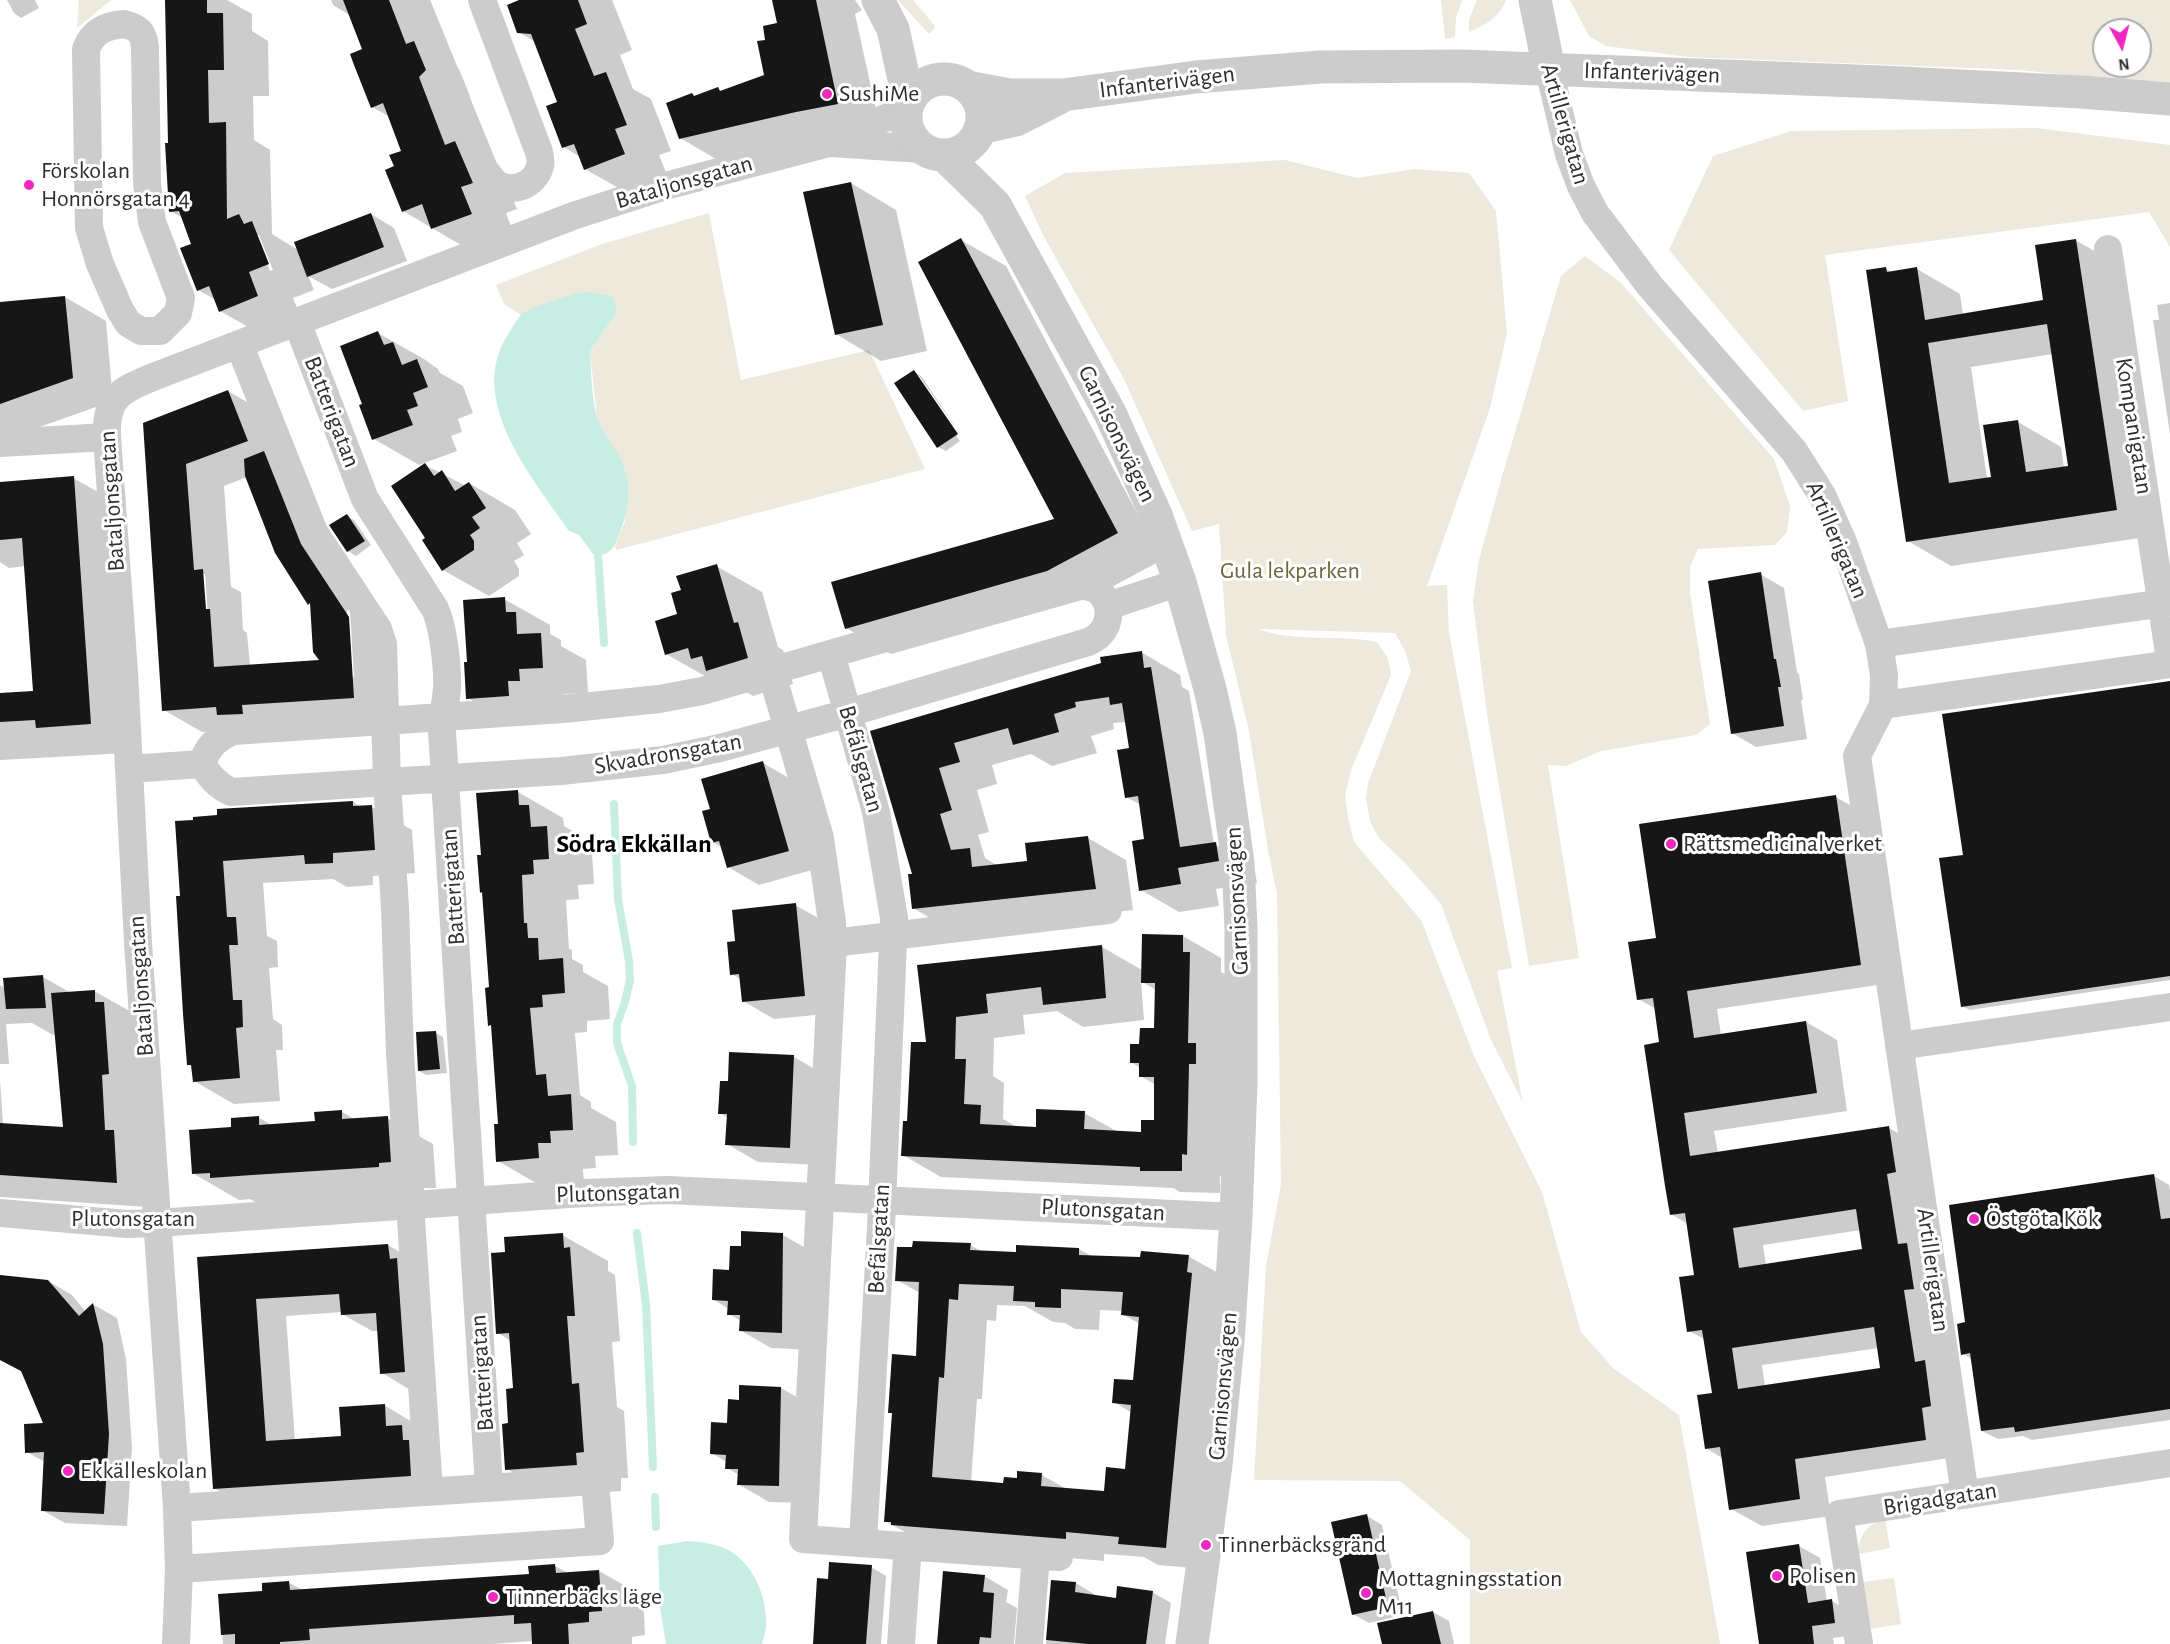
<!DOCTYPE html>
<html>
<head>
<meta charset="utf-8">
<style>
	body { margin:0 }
	#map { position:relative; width:2170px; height:1644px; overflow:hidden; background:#fff; font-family:"Alegreya Sans",sans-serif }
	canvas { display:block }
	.north { position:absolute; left:2092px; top:18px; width:60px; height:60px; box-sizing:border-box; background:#fff; border:2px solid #acacac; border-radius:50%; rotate:173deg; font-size:16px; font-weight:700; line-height:24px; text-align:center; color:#2f2f2f }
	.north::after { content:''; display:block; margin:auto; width:21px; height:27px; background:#f028c0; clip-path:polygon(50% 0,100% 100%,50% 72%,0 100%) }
</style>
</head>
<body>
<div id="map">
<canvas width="2170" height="1644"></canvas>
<div class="north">N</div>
</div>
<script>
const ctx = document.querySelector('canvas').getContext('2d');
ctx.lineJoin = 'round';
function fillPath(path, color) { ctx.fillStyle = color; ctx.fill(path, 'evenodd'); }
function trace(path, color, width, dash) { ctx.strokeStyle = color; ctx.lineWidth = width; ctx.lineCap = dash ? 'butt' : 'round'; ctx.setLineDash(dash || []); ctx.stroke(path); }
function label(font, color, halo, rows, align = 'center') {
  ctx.font = font + ' "Alegreya Sans",sans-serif'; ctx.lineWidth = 6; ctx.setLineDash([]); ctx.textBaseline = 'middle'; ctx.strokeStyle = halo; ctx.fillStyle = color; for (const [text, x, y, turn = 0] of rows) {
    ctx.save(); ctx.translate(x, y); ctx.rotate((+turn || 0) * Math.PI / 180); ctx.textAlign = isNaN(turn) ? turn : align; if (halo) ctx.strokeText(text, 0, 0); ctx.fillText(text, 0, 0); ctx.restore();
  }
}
const green = new Path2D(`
	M79 0H111L77 28Z
	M898 0H913L935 26 934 29 929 34Z
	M1441 0H1462L1456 17 1455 37 1445 39Z
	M1477 0H1506C1500 17 1484 26 1469 32V20Z
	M1570 0H2170V86L2020 70 1688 57 1606 46 1589 36ZM2104 30H2140V66H2104Z
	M2036 128 2170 145V247L2149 212 1825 255 1848 401 1803 411 1669 250 1713 156 1791 131Z
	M1285 160 1357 178 1414 169 1469 173 1496 211 1507 333 1490 408 1427 586 1447 585 1449 633 1512 968 1497 971 1523 1103 1491 1040 1441 904 1406 864 1379 838 1370 821 1366 799 1368 783 1411 671 1405 651 1395 633 1258 629C1295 643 1338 634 1377 642L1388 658 1391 675 1351 770 1345 795 1348 818 1354 842 1421 920 1474 1056 1542 1192 1581 1332 1613 1368 1679 1415 1720 1644H1470V1540L1400 1481 1254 1480 1266 1266 1281 1184 1277 894 1268 850 1249 731 1226 635 1219 524 1192 531 1124 379 1044 237 1025 196 1065 173Z
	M709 213 741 380 869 350 925 469 616 550 615 546 625 521 620 460 597 419 590 351 617 312 555 301 521 315 504 304 496 285 602 244Z
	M1585 256 1621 283 1774 459 1790 506 1787 532 1775 545 1698 549 1690 567V593L1710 724 1696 735 1601 751 1566 766 1548 765 1579 958 1529 966 1487 715 1473 601 1479 560 1499 487 1561 276Z
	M1885 1519 1890 1548 1858 1554C1858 1536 1868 1523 1885 1519Z
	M1894 1578 1901 1624 1870 1629 1863 1582Z`);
const water = new Path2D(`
	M587 291 613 297 617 312 590 351C591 370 592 403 598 420 603 432 612 444 619 456 634 485 629 511 617 540 613 551 605 557 593 554L579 535 569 531C533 478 464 399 509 333 513 327 517 318 522 314 537 304 569 296 587 291Z
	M687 1541C703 1542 718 1544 732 1552 759 1570 774 1614 762 1644H666L660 1608 658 1546Z`);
const shadow = new Path2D(`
	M7 0H35L39 8 21 18 14 13Z
	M166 0H227L252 14V31L268 41 269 96H253L254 140 270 150 272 234 298 250 371 214 394 228 407 261 332 289 308 276 314 290 293 298 303 322 266 337 220 311 216 300 198 290 193 244 183 218 170 211ZM256 235H259L273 270 270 271Z
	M331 0H426L447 62 459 69 470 96 464 103 500 169 517 209 506 213 516 240 478 255 403 211 395 167 403 152 390 117 372 107 364 50 351 16 333 5Z
	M519 0H612L632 50 620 55 633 89 651 99 671 151 659 155 669 180 631 195 585 169 580 157 564 147 559 103 535 42 519 32Z
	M774 0H855L862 10 855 14 880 128 723 163 680 138 696 97 718 89 722 92 766 76 779 24Z
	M851 183 896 210 927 351 881 361 836 334Z
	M961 240 1006 266 1162 560 1093 597 891 654 846 628 1056 519Z
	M2075 240 2119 265 2160 535 1951 566 1908 541 1886 269 1893 273 1917 269 1960 294 1963 315 2045 301ZM2053 354 2070 467 2064 468 2061 447 2018 422 1992 479H1987L1971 367Z
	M65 297 106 321 113 401 31 430 0 432V303Z
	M2170 303V434L2153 320H2159L2157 305Z
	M378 333 424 359 438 369 440 373 463 386 473 413 458 419 462 432 451 436 457 451 419 465 374 439 364 405Z
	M914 372 921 376 964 439 919 376H916L960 441 946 451 938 447Z
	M228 391 266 413 339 567 386 640 392 719 202 732 164 710 145 424ZM247 477 309 603 312 605 321 661 250 666 247 633 243 630 241 592 231 587 224 486ZM202 574H205L208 617H205ZM347 610H350L354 678 351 675Z
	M425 465 466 486 469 483 515 510 531 534 517 543 524 555 514 561 519 569V576L489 596 443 570 427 538Z
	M73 478 118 503 135 749 0 756V695L35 692 26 566 9 568 0 562V483Z
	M347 516 354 520 371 545 356 556 348 551 331 526Z
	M716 566 762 592 778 647 783 650 793 684 753 696 721 677 712 680 666 654 679 615 683 591Z
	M1760 574 1784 588 1797 672 1799 674 1803 700H1801L1807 739 1756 747 1732 733Z
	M504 599 550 625V634L561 640V646L586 660 588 693 564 694 565 706 513 724 468 698 469 663Z
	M1141 652 1180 675 1182 687 1189 691 1214 844 1254 866 1257 883 1216 889 1219 906 1179 912 1141 890 1146 840 1141 805 1126 797 1131 750 1126 722 1113 723 1114 729 1091 736 1097 753 1052 766 1031 754 992 765 997 784 977 790 989 832 978 835 985 858 998 866 1029 862 1088 838 1126 860 1133 910 951 930 913 908 914 875 872 732Z
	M2170 681V980L1970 1010 1962 1006 1964 856Z
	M763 763 794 781 819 868 759 885 728 867 723 848 712 842V810Z
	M518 792 563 818 564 826 574 832 575 844 592 854 594 884 578 885 579 899 566 900 569 949 572 950V959L583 965V972L608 986 610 1019 587 1021V1032L575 1033 580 1095 591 1102V1108L616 1122 618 1155 595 1156 596 1168 583 1169 584 1184 543 1187 498 1161 499 1125 492 1026 489 1025 491 989 484 893 481 892 482 856Z
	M1836 797 1867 815 1891 983 1717 1009 1721 1035 1806 1022 1837 1040 1847 1111 1714 1131 1718 1153 1889 1128 1920 1146 1956 1457 1825 1477 1831 1516 1762 1526 1731 1509 1722 1458 1706 1448 1714 1394 1706 1340 1689 1331 1696 1276 1688 1224 1671 1214 1661 1044 1656 1009 1638 999 1658 939ZM1861 1230 1864 1250 1766 1265 1763 1245ZM1879 1348 1882 1369 1765 1386 1762 1365Z
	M353 802 361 807H372L412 830 415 873 373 876V885L347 887 333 879 263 883 267 936 277 941 278 967 269 968 273 1019 282 1025 283 1050H276L280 1101 234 1104 194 1081 193 1067 189 1064 176 823Z
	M795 905 827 923 836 1013 774 1019 743 1001 740 979 732 974 737 943Z
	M1143 935 1183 936 1221 958V972L1228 976 1225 1176H1220V1193L1180 1192 1173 1188 941 1177 903 1155 927 1044 919 966 1102 947 1142 970ZM1141 981 1156 990V1030L1141 1045 1131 1062 1140 1068V1076L1156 1085 1155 1122 1142 1133 1118 1132 1084 1113 1037 1128 1017 1127 1003 1119 1004 1083 993 1076 994 1038 1025 1034 1023 1015 1057 1011 1083 1027 1144 1020Z
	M43 977 71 993 94 991 140 1017 162 1208 0 1197V1079L3 1124 65 1128 57 1034 53 1035 32 1023 6 1024 9 1064H0V985L5 988Z
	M436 1033 443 1037 447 1073 426 1075 419 1071Z
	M794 1057 825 1075 821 1165 758 1162 727 1144 728 1118 720 1113 729 1083Z
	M341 1111 356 1120 387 1118 433 1144 436 1188H424V1192L257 1203 250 1199 239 1200 194 1174 233 1129 258 1117 273 1126 316 1122Z
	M2154 1176 2169 1185 2170 1190V1420L2032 1440 2023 1436 1998 1439 1982 1431 1972 1359 1963 1354 1966 1324Z
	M562 1235 608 1261V1271L615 1275 620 1341 612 1342 617 1407 624 1411 628 1478H621V1491L552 1496 507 1469 510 1425 515 1390 511 1341 498 1333 506 1254Z
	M783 1235 814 1253 812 1350 771 1348 740 1330 741 1321 729 1314V1309L714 1300 742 1248Z
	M388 1245 418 1263 412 1391 382 1373 379 1331H372L342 1314V1312L286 1316 295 1441 342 1438 384 1405 414 1423 441 1493 244 1506 214 1488 199 1258Z
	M970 1245 983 1252 1017 1253 1079 1249 1093 1257 1142 1259 1188 1256 1227 1278 1204 1569 1158 1565 1144 1557 1104 1554V1561L931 1546 885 1521 893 1414 889 1412 917 1357 920 1293 897 1280ZM997 1305 1025 1306 1053 1322 1065 1323 1075 1329 1099 1330 1100 1310 1123 1311 1122 1314 1140 1324 1135 1382 1114 1402 1132 1413 1127 1470 1105 1493 1068 1490 1042 1475 1018 1479 1005 1485 971 1482 977 1399H982L987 1320 996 1321Z
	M0 1276 48 1281 72 1295 86 1312 94 1305 117 1318 126 1359 132 1448 127 1526 65 1523 42 1510 45 1462 27 1452 45 1425 23 1372 0 1360Z
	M781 1388 812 1406 810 1503 769 1502 738 1484 739 1475 727 1468V1462L711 1453 740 1401Z
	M1367 1516 1382 1525 1403 1615 1369 1623 1353 1614Z
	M1799 1546 1820 1558 1827 1602 1832 1601 1853 1613 1856 1635 1833 1638 1834 1644H1761Z
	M555 1566 568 1573 599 1571 643 1596 645 1635 632 1637V1644H534V1641L492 1644H223L220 1595 264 1592 289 1583 303 1590 531 1576Z
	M871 1567 886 1576 881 1644H814L829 1581Z
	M984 1576 1008 1590 1006 1602 1017 1608 1014 1644H938Z
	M1052 1582 1076 1583 1094 1594V1596L1117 1600 1152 1592 1171 1603 1165 1644H1046Z
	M1433 1612 1449 1621 1454 1644H1383Z`);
const stream = new Path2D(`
	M598 555 604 643
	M614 804 618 899 629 961 630 980 625 1002 617 1024V1043L632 1086 633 1142
	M637 1233 646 1305 653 1467
	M655 1497 656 1527`);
const building = new Path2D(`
	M165 0H207V13H223L224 70H208L209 123 226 122 227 219 239 214 244 224 252 221 269 264 249 272 258 296 219 312 209 286 197 291 180 248 191 244 179 211 169 212 165 143H168Z
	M343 0H389L406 44 414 41 426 70 419 77 445 145 455 141 473 183 461 187 472 214 431 229 422 204 402 212 385 170 394 166 389 155 401 151 383 103 371 108 354 65 350 54 362 49Z
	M519 0H578L587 24 575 29 594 76 606 72 627 125 615 129 625 154 584 170 574 144 562 148 546 106 557 102 531 34 517 33 507 5Z
	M772 0H816L838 104 796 112 679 139 666 103 692 93 694 96 718 87 720 91 764 75 757 41 765 40 763 26 777 23Z
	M851 182 883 325 835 335 803 192Z
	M371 213 384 247 307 277 294 242Z
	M961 238 1118 533 1047 571 845 629 831 582 1054 519 918 262Z
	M2076 239 2117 510 1906 542 1866 270 1886 267 1887 272 1917 267 1925 320 2043 300 2035 245ZM2047 324 2068 466 2026 472 2018 420 1983 425 1991 477 1949 483 1928 343Z
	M65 296 73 378 0 404V302Z
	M378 331 384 345 393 342 402 365 417 359 428 387 413 393 418 406 407 410 413 425 372 440 359 405 362 404 340 346Z
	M914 370 958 434 937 448 894 383Z
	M228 390 248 441 186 464 194 570 203 569 206 609H210L214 667 319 660 313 652 310 603 308 605 275 553 245 476 244 459 264 451 301 544 349 617 354 698 242 705 243 714 217 715 216 707 162 711 143 423Z
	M425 463 434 476 442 470 455 491 469 482 486 508 472 517 480 528 470 535 474 541V550L442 571 422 540 425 538 391 486Z
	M74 476 91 724 36 728 35 720 0 722V693L33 691 22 538 0 540V482Z
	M347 514 365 541 347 552 329 525Z
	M717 564 734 623 738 622 748 658 706 671 702 656 691 659 688 648 665 655 655 621 677 614 671 593 681 590 676 576Z
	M1761 572 1774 659H1776L1781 687H1778L1784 726 1731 734 1708 581Z
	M505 597 506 612H516L517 634 541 633 543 668 519 669 520 681H508L509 696 466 699 464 662H467L463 600Z
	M1142 651 1144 668 1151 667 1180 847 1216 842 1219 861 1178 868 1181 884 1139 891 1132 841 1144 839 1138 796 1125 798 1117 750 1129 748 1122 703 1110 705 1109 697 1075 702 1076 707 1054 714 1059 732 1013 745 1008 728 954 743 960 762 939 768 952 810 940 814 951 850 970 848 972 867 1027 861 1025 843 1088 836 1096 889 912 909 908 874H912L870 731 1101 663 1100 657Z
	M2170 681V976L1961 1007 1939 858 1963 855 1942 714Z
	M763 761 789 851 727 868 719 841 711 843 702 811 710 809 701 779Z
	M518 790 519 805H529L531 827 547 826 549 859 533 860 534 874 522 875 524 923H527L528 938H538L539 960 563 958 565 993 542 995 543 1007 530 1008 536 1075 546 1074 548 1096 571 1094 573 1130 550 1131 551 1143H538L539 1158 496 1162 494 1124H498L491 1025 488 1026 485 988 489 987 482 892 480 893 477 855H481L476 793Z
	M1836 795 1861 965 1687 991 1694 1038 1806 1021 1817 1093 1684 1113 1690 1156 1889 1126 1896 1172 1887 1174 1898 1244 1907 1243 1914 1289 1904 1290 1915 1362 1925 1360 1931 1406 1922 1408 1926 1440 1795 1459 1800 1499 1729 1510 1720 1447 1705 1449 1697 1395 1712 1393 1702 1330 1687 1332 1679 1277 1694 1275 1685 1213 1670 1215 1665 1186 1644 1045 1659 1042 1653 998 1637 1000 1628 942 1656 938 1639 824ZM1856 1209 1862 1249 1739 1268 1733 1228ZM1874 1327 1880 1368 1738 1389 1732 1348Z
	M353 801V806L372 805 375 850 333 853V863L305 864 304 855 223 861 227 917H236L238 945H229L233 1000H242L243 1027 236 1028 240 1078 193 1082 191 1065H187L183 1014 176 896H180L175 821 193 820V817L217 815V809Z
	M796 903 805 996 742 1002 739 974 730 975 727 942 735 941 732 910Z
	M1142 934 1183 935V952H1190L1188 1043H1196V1064H1189L1187 1155 1182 1154V1171H1140V1167L901 1156 903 1121H907L911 1042H926L917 965 1102 945 1106 998 1043 1005 1041 987 986 994 988 1013 956 1017 955 1059H966L964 1104 981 1105 980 1124 1036 1127V1109L1085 1111 1084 1129 1141 1132V1120H1154V1077H1139V1063H1130V1044H1139L1140 1028H1154L1155 983H1141Z
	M43 975 46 1008 6 1009 3 978Z
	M95 990V1002H104L109 1074 102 1075 105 1130H114L117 1183 0 1175V1123L63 1127 51 993Z
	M436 1031 440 1069 418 1071 416 1032Z
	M729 1052 794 1055 790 1148 725 1145 727 1114H718L720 1081H728Z
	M342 1110V1119L388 1116 391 1162 379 1163V1167L252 1175 210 1178V1173L192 1174 189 1130 231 1127V1118L259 1116V1125L315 1121 314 1112Z
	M2154 1174 2161 1219 2170 1218V1409L2015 1432 2014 1427 1981 1431 1970 1353 1961 1355 1957 1324 1965 1322 1949 1205Z
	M741 1231 783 1233 782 1333 739 1331 740 1315H727L728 1301 712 1300 713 1269 729 1270 730 1246H741Z
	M563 1233 564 1248 570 1247 575 1316H567L572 1384 579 1383 584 1452 576 1453 577 1465 505 1470 502 1424 508 1423 506 1389 513 1388 509 1333 496 1334 491 1253 505 1252 504 1237Z
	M913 1241 971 1243 970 1250 1016 1252V1245L1079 1248V1255L1140 1257 1141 1251 1189 1255 1187 1272 1192 1273 1166 1548 1118 1544 1119 1537 1066 1532V1539L891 1525V1522H884L892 1413H888L892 1354 916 1356 919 1282 895 1281 897 1247H912ZM959 1284 1014 1286 1013 1301 1035 1302V1307L1061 1308V1289L1123 1292 1121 1315 1139 1317 1133 1380 1114 1379 1112 1403 1131 1405 1125 1469 1106 1467 1104 1491 1041 1486 1042 1473 1017 1471V1478L1004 1477 1003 1483 932 1477 939 1377 944 1378 949 1299 958 1300Z
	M388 1244 390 1259 397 1258 405 1372 380 1374 376 1313 341 1315 339 1294 256 1299 266 1441 341 1436 339 1407 385 1404 386 1426 402 1425 403 1440H409L411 1476 213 1489 197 1257Z
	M0 1275 48 1280 79 1316 93 1303 103 1344 109 1434 104 1514 41 1511 44 1452 25 1453 24 1424 43 1423 21 1371 0 1360Z
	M739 1385 781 1387 779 1486 737 1485 738 1469H725L726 1455 710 1454 711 1422 727 1423 728 1399 739 1400Z
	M1367 1514 1388 1607 1352 1615 1331 1522Z
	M1799 1544 1808 1603 1832 1599 1835 1623 1812 1626 1814 1644H1759L1746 1552Z
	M829 1562 872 1565 866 1644H813L817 1578 828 1579Z
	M555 1564 556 1573 599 1570 602 1611 589 1612V1622L568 1624 569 1644H532L531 1623 514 1624V1615L309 1629 310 1640 280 1642V1644H235V1634L221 1635 218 1594 262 1591V1583L289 1581 290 1590 529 1574 528 1566Z
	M943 1571 985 1575 983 1592 994 1593 991 1638 980 1637 979 1644H937Z
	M1051 1580 1076 1582 1075 1592 1116 1598 1117 1586 1153 1591 1146 1644H1088L1046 1640Z
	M1433 1611 1441 1644H1382L1377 1623Z`);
const minor = new Path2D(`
	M415 0 484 169C488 174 492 181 497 184 513 194 535 185 540 166 541 162 540 156 539 152L482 0
	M124 24C139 28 143 32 145 47L147 183 152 222 181 298 178 313 160 331H141L128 323 120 310 100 264 89 228 86 49C93 31 105 26 124 24Z
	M1549 69 1569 154 1581 186 1595 213 1650 286 1794 451 1822 495 1843 542 1879 644 1884 675 1883 705 1857 756 1965 1495
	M831 143 922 149
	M2108 249 2170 660
	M297 322 365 499 435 609C443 625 448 669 447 688 446 703 442 716 442 731L489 1487
	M239 344 314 532 378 629 383 644 387 782 395 908 400 1053 429 1491
	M0 443 107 437
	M1081 585C1085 586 1091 587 1095 589 1112 598 1112 622 1100 634 1097 638 1092 640 1088 642L848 713 720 748 663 760 561 771 231 792C217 785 210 777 202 764 207 747 217 738 233 731L563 709 659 699 702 691 1066 586Z
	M1108 606 1180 582
	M1879 644 2170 602
	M831 654 876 812 894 918 881 1228 863 1542
	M771 671 820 838 832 922 833 943 803 1539 1059 1557
	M1883 705 2170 664
	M0 746 127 739
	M129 769 202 764
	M833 943 1108 910
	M1899 1046 2170 1007
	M0 1213 127 1224 157 1223 584 1193 668 1190 1236 1217
	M177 1508 595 1481 600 1541 179 1569
	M176 1644 179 1569 177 1508 138 943 124 672 107 437C105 397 120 391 153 377L573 216 669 185 829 143 875 122 907 110
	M901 1644 908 1545
	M1029 1644 1036 1555
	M1859 1644 1839 1514 2170 1463`);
const tertiary = new Path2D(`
	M878 0 893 29 909 102
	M1535 0 1549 69
	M906 117a38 38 0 1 1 76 0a38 38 0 1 1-76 0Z
	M967 87 1010 95H1063L1196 77 1320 67 1461 66 1882 82 2081 92 2170 99
	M980 128 1016 120 1059 98
	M944 155 995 205 1110 413 1156 515 1180 582 1210 689 1220 733 1238 863 1241 928V1083L1236 1217 1228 1343 1216 1465 1192 1644`);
const markers = [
	[827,94,6,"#f028c0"],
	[29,185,6,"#f028c0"],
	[1671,844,6,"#f028c0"],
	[1974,1219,6,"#f028c0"],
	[68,1471,6,"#f028c0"],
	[1206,1545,6,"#f028c0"],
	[1777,1576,6,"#f028c0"],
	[1366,1593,6,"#f028c0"],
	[493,1597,6,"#f028c0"]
];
const streetNames = [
	["Infanterivägen",1652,73,2],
	["Infanterivägen",1167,82,-7],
	["Artillerigatan",1565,124,74],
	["Bataljonsgatan",684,182,-16],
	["Batterigatan",332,412,69],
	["Kompanigatan",2134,426,81],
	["Garnisonsvägen",1117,434,64],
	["Bataljonsgatan",112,501,-94],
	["Artillerigatan",1837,540,67],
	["Skvadronsgatan",668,754,-10],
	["Befälsgatan",861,759,74],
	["Batterigatan",453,887,-94],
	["Garnisonsvägen",1237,901,-93],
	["Bataljonsgatan",141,986,-94],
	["Plutonsgatan",618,1193,-2],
	["Plutonsgatan",1103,1210,3],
	["Plutonsgatan",133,1219],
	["Befälsgatan",879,1239,-87],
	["Artillerigatan",1933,1270,82],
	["Batterigatan",482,1373,-94],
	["Garnisonsvägen",1223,1386,-85],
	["Brigadgatan",1940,1499,-9]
];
const poiNames = [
	["SushiMe",839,94],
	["Förskolan",41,171],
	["Honnörsgatan 4",41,199],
	["Rättsmedicinalverket",1683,844],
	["Östgöta Kök",1986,1219],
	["Ekkälleskolan",80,1471],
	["Tinnerbäcksgränd",1218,1545],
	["Polisen",1789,1576],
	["Mottagningsstation",1378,1579],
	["M11",1378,1607],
	["Tinnerbäcks läge",505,1597]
];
const parkNames = [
	["Gula lekparken",1290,571]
];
const neighbourhoodNames = [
	["Södra Ekkällan",634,844]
];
fillPath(green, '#ede9dc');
fillPath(water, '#c8eee3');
fillPath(shadow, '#0003');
trace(stream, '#c8eee3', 8);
fillPath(building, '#161616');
trace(minor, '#ccc', 28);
trace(tertiary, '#ccc', 33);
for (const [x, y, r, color] of markers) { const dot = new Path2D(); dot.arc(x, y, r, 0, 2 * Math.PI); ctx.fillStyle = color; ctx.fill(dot); trace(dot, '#fff', 2); }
label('24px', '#2f2f2f', '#fff', streetNames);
label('24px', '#2f2f2f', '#fff', poiNames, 'left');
label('24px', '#6e663a', '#fff', parkNames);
label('bold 26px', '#000', '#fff', neighbourhoodNames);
</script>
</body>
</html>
